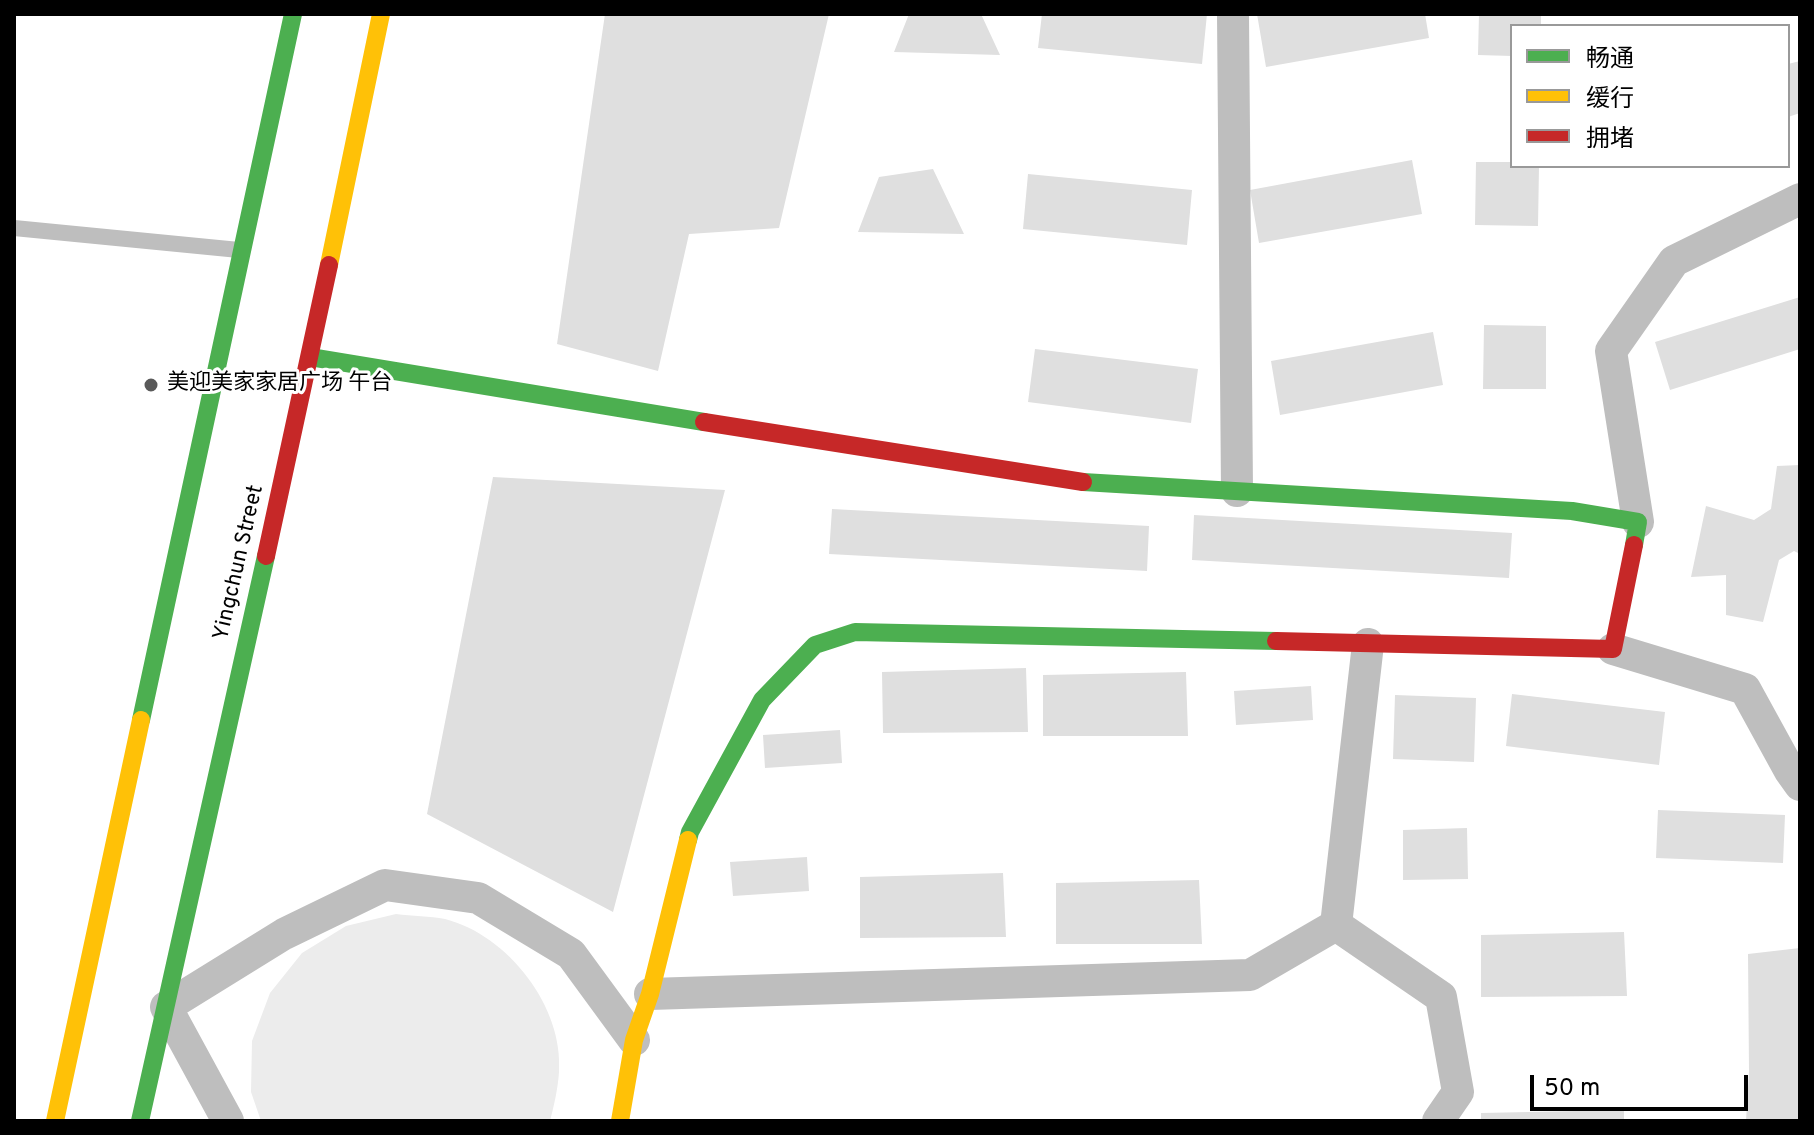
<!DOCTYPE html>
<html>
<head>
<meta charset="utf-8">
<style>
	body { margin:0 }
	#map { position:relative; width:1814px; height:1135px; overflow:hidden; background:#fff; font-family:Overpass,"Noto Sans SC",sans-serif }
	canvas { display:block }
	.frame { position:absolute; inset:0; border:16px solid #000; pointer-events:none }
	.legend { position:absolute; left:1510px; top:24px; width:280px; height:144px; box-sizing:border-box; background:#fff; border:2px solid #999; margin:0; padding:10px 14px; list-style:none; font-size:24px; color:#000 }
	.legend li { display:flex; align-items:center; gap:16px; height:40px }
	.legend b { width:40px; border:2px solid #999 }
	.scale { position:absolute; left:1530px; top:1075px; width:218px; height:36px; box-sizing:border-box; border:4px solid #000; border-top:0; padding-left:10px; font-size:24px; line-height:28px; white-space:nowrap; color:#000; -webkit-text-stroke:6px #fff; paint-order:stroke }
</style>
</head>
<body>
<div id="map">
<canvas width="1814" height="1135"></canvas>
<div class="frame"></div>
<ul class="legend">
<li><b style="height:10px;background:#4caf50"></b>畅通</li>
<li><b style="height:10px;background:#ffc107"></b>缓行</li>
<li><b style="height:10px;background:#c62828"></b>拥堵</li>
</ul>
<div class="scale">50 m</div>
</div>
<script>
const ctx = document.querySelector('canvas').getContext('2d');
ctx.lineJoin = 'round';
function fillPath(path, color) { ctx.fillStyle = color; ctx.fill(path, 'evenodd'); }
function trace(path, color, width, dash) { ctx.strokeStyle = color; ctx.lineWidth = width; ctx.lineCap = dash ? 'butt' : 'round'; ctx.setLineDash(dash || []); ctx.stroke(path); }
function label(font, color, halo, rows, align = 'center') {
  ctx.font = font + ' Overpass,"Noto Sans SC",sans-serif'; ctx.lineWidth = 6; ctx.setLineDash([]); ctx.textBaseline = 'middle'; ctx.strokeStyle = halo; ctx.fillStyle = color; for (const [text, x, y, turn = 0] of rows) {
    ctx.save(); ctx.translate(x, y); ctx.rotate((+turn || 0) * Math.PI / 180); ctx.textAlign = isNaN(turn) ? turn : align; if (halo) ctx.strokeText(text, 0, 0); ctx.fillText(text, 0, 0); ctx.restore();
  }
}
const green = new Path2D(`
	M396 914C412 916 430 916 445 919 508 935 564 1007 559 1072 558 1088 554 1106 550 1121H261L251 1092 252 1041 270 993 302 953 346 926Z`);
const building = new Path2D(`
	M605 14H829L779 228 689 234 658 371 557 344Z
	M909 14H981L1000 55 894 52Z
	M1042 14H1207L1202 64 1038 48Z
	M1257 14H1425L1429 38 1266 67Z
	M1479 14H1541V26H1512V56L1478 55Z
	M1800 61V113L1788 117V64Z
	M1412 160 1422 214 1259 243 1250 190Z
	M1476 162H1512V166H1539L1538 226 1475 225Z
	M933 169 964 234 858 232 879 177Z
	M1028 174 1192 190 1187 245 1023 229Z
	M1800 297V349L1670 390 1655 342Z
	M1484 325 1546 326V389H1483Z
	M1433 332 1443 385 1280 415 1271 361Z
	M1035 349 1198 369 1191 423 1028 402Z
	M1800 465V554L1794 551 1779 560 1763 622 1726 615V575L1691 577 1706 506 1754 520 1771 509 1777 466Z
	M493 477 725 490 613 912 427 814Z
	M832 509 1149 526 1147 571 829 554Z
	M1194 515 1512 533 1509 578 1192 560Z
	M1026 668 1028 732 883 733 882 672Z
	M1186 672 1188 736H1043V675Z
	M1311 686 1313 720 1236 725 1234 691Z
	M1512 694 1665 712 1659 765 1506 746Z
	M1395 695 1476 698 1474 762 1393 759Z
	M840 730 842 763 765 768 763 735Z
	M1658 810 1785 815 1783 863 1656 858Z
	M1467 828 1468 879 1403 880V830Z
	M807 857 809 891 733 896 730 862Z
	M1003 873 1006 937 860 938V877Z
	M1199 880 1202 944H1056V883Z
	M1624 932 1627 996 1481 997V935Z
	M1800 948V1121H1746L1749 1071 1748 954Z
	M1624 1110V1121H1481V1113Z`);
const lane = new Path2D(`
	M14 228 239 250`);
const street = new Path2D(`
	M1233 14 1237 491
	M1638 522 1611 351 1674 261 1800 199
	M1613 649 1745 689 1790 771 1800 785
	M1336 925 1441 997 1458 1092 1438 1121
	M650 994 1250 975 1336 925 1368 644
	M228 1121 166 1007 284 934 385 885 478 898 571 954 634 1040`);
const fast = new Path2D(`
	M310 357 704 422
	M1083 482 1572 511 1638 522 1634 545
	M141 720 293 14
	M688 840 690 832 762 700 815 645 855 632 1276 641
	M140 1121 266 556`);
const slow = new Path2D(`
	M329 265 381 14
	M55 1121 141 720
	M620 1121 634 1040 650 994 688 840`);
const jam = new Path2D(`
	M704 422 1083 482
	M266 556 329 265
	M1276 641 1613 649 1634 545`);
const markers = [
	[151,385,8,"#595959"]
];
const poiNames = [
	["美迎美家家居广场 午台",167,385]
];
const streetNames = [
	["Yingchun Street",240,563,-77]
];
fillPath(green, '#ececec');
fillPath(building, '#dfdfdf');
trace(lane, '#bebebe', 16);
trace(street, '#bebebe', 32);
trace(fast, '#4caf50', 18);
trace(slow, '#ffc107', 18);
trace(jam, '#c62828', 18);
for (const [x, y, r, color] of markers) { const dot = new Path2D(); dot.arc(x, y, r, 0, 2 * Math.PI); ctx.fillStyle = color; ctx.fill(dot); trace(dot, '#fff', 3); }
label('22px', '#000', '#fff', poiNames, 'left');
label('22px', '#000', '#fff', streetNames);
</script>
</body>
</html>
